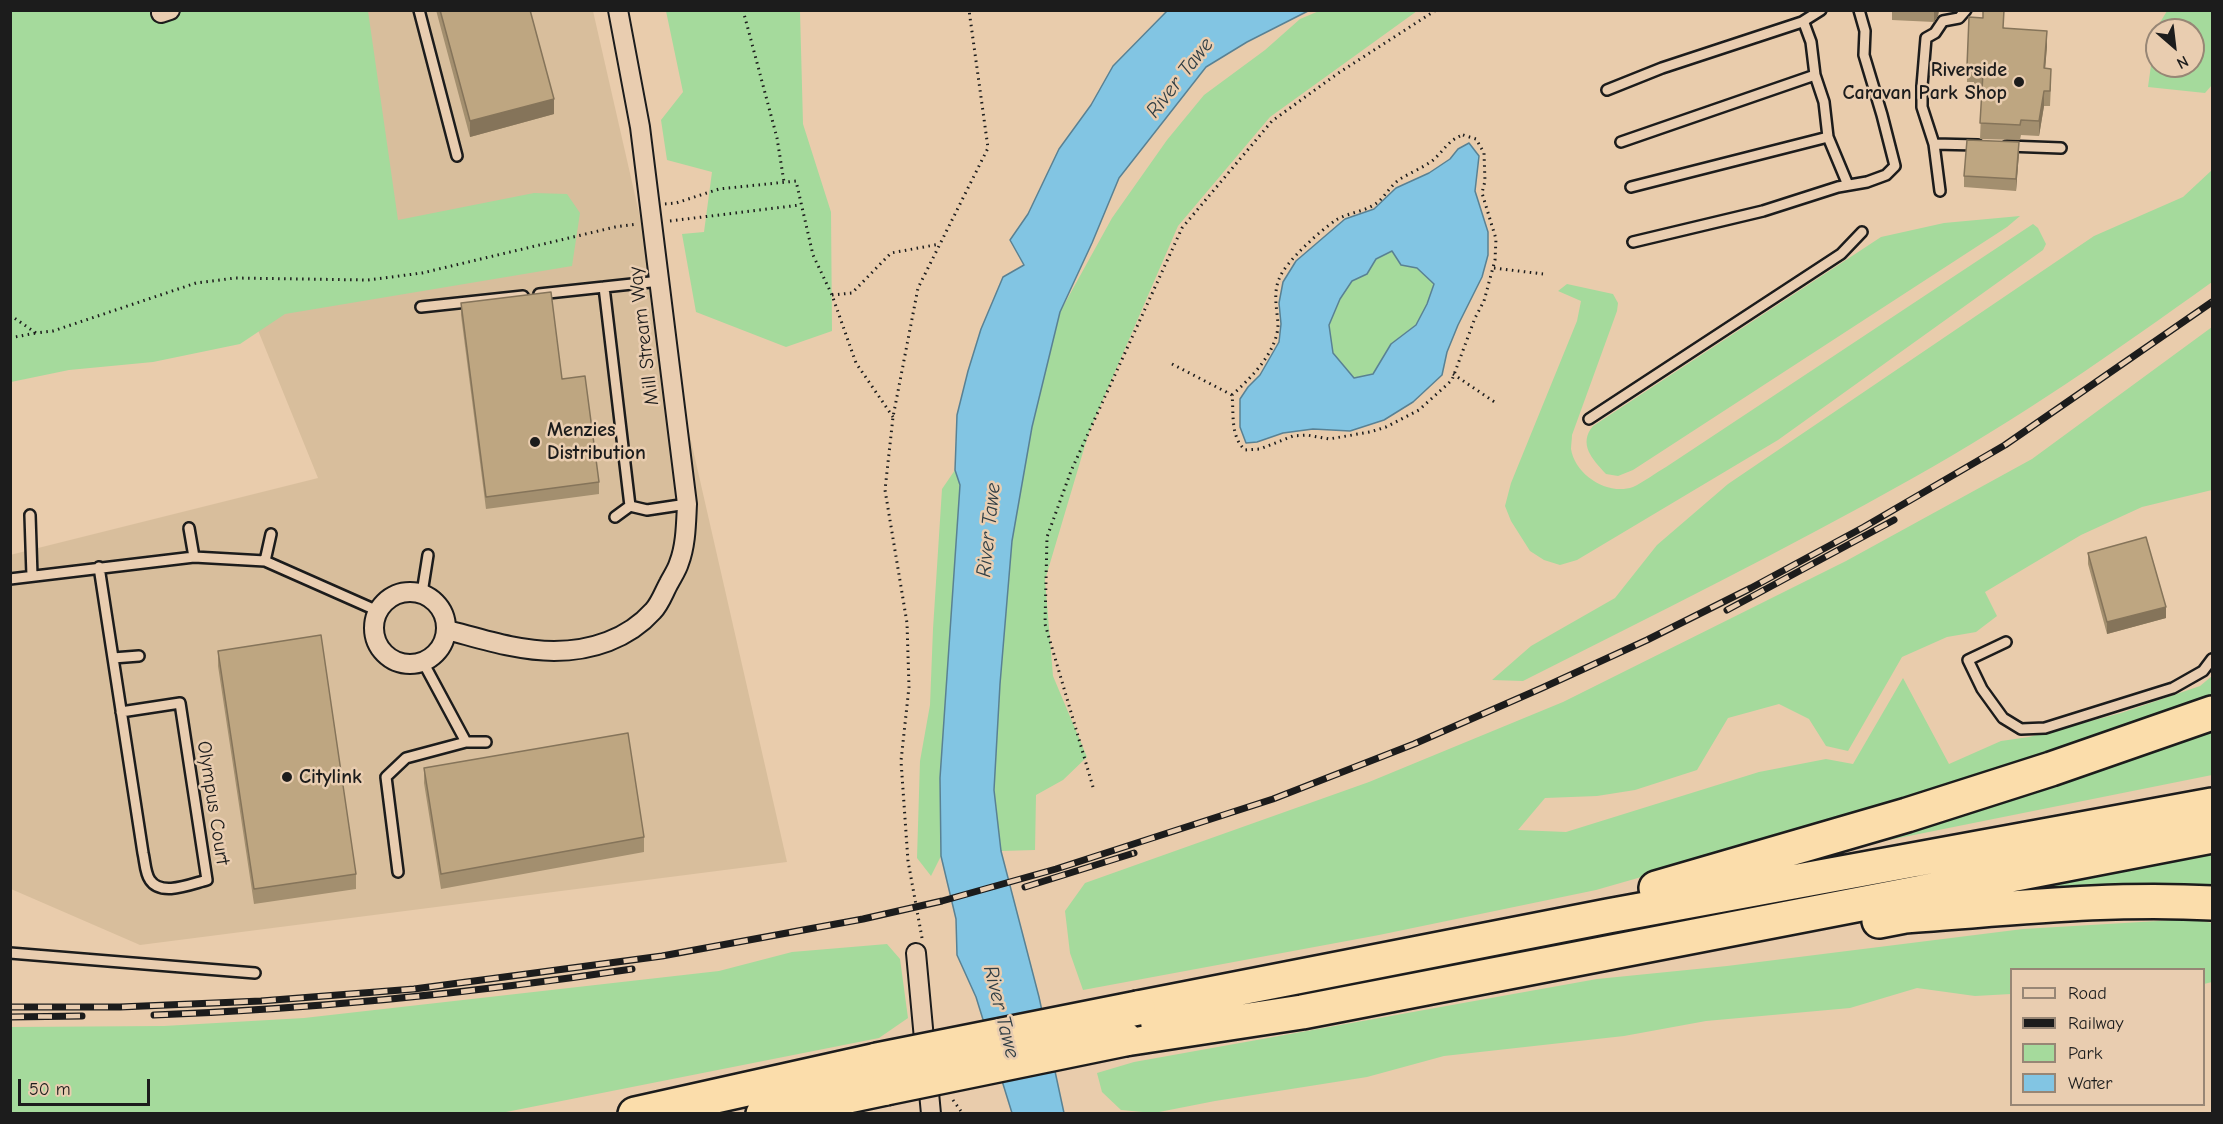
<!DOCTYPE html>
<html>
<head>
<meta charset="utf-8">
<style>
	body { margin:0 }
	#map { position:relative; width:2223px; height:1124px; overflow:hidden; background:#e9ccac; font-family:"Comic Neue",sans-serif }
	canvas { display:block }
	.frame { position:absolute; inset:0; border:12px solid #1c1c1c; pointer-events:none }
	.legend { position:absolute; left:2010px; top:968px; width:195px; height:138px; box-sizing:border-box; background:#e9cdb0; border:2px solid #978675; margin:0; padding:8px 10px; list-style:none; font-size:18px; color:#1c1c1c }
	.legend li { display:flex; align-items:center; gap:12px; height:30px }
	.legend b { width:30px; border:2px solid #978675 }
	.north { position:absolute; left:2145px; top:18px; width:60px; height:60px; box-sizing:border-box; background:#e9cdb0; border:2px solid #978675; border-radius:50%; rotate:152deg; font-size:16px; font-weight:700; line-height:24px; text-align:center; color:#1c1c1c }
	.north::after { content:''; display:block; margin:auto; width:21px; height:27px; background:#1c1c1c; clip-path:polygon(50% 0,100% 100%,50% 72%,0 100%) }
	.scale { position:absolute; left:18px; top:1079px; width:132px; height:27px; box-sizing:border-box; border:3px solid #1c1c1c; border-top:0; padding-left:8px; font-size:18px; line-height:21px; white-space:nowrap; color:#1c1c1c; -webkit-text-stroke:4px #e9cdb0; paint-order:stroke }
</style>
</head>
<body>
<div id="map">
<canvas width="2223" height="1124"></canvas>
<div class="frame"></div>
<ul class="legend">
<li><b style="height:8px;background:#e9cdb0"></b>Road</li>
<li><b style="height:8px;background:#1c1c1c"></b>Railway</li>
<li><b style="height:16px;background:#a5da9c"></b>Park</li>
<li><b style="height:16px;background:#82c5e3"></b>Water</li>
</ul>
<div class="north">N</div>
<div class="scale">50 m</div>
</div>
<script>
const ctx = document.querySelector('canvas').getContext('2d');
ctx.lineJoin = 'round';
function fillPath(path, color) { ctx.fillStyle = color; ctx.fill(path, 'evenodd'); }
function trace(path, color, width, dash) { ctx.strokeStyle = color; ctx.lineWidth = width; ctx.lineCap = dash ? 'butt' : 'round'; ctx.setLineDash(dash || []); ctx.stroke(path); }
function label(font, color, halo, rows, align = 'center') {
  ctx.font = font + ' "Comic Neue",sans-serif'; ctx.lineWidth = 5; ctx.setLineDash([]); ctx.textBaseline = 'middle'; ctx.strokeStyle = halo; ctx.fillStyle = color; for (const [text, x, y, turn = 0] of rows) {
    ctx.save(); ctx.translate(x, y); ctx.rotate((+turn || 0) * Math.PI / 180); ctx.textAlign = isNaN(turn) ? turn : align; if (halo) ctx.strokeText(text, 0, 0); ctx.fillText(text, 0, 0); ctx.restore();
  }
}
const built = new Path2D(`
	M140 11H593L787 862 140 945 11 889 10 555 318 478 147 57Z`);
const green = new Path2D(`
	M11 11H368L398 220 534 193 567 194 580 213 572 266 285 314 240 344 153 362 69 370 11 382Z
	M666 11H800L803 124 831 212 832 331 786 347 696 312 682 234 704 232 712 172 667 160 661 120 683 92Z
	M1319 11H1417L1270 117 1178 226 1089 432 1045 580 1053 676 1087 757 1063 780 1036 795 1035 850 1001 851 994 790 1000 684 1012 541 1032 427 1060 312 1112 218 1167 140 1204 95 1265 50 1300 19Z
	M2167 11H2212V85L2205 93 2148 87 2156 29ZM2157 30H2193V66H2157Z
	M2212 170V282C2116 351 2017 420 1913 478 1785 550 1654 615 1523 681L1492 680 1531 646 1615 598 1657 545 1728 484 2094 236 2183 197Z
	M2020 216 2007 227 1633 470 1618 476 1606 474C1592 459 1578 444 1593 426L1881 237 1944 223Z
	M2033 224 2038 228 2046 244 2043 250 1778 440 1577 560 1560 565 1544 560 1530 551 1511 521 1505 506 1511 483 1577 321 1581 301 1558 291 1567 284 1613 294 1618 303 1617 311 1572 435C1572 439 1571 445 1571 449 1575 475 1608 496 1633 487 1644 482 1655 473 1666 467Z
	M1392 251 1401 265 1417 268 1434 283 1427 304 1416 325 1391 344 1373 374 1353 378 1333 353 1329 325 1340 299 1352 280 1367 274 1376 259Z
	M2212 327V490L2142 507 2081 535 1985 592 1997 616 1976 632 1947 637 1902 657 1848 751 1826 746 1809 719 1779 704 1728 718 1697 770 1635 790 1597 796 1545 798 1518 830 1566 832 1759 772 1826 759 1853 764 1903 678 1949 764 2001 741 2029 737 2121 713 2200 686 2212 676V700L2029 766 1596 890 1379 935 1083 990 1070 953 1065 911 1085 883 1369 782 1563 702 1846 561 2032 459Z
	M955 470 960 485 940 778 941 856 931 876 917 858 920 761 930 705 933 629 942 489Z
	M2212 732V775L1874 843 1812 850Z
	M2212 848V894L1968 897Z
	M2192 919 2212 923V982L2204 984V970H2012L2011 994 1975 996 1917 988 1850 1008 1706 1021 1624 1036 1444 1056 1367 1077 1215 1101 1154 1113 1121 1110 1102 1092 1097 1073 1134 1062 1597 979 1727 966 2023 929Z
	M887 944 900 959 908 1018 879 1038 501 1113H11V1027L164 1026 304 1018 719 971 792 952Z`);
const water = new Path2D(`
	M1167 11H1308L1247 42 1206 67 1119 178 1092 243 1060 312 1032 427 1012 541 1000 684 994 790 1001 851 1039 997 1064 1113H1012L976 997 957 955 956 919 941 856 940 778 960 485 955 470 957 415 968 371 981 329 1003 277 1024 265 1010 240 1028 214 1059 149 1091 105 1113 66Z
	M1469 143 1479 156 1475 191 1488 232V255L1482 277 1458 325 1447 352 1442 375 1413 402 1384 420 1350 431 1313 429 1283 433 1257 442 1246 443 1240 427V399L1248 387 1260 375 1279 342 1281 324 1279 303 1283 282 1296 261 1345 219 1374 209 1396 188 1429 173 1450 159 1458 149ZM1392 251 1401 265 1417 268 1434 284 1427 304 1416 325 1391 344 1373 374 1354 378 1333 353 1329 325 1340 299 1352 281 1367 274 1376 259Z`);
const path = new Path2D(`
	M743 10 777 138 784 182
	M1463 135 1476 139 1484 153 1485 181 1482 193 1496 239 1495 260 1484 301 1475 318 1452 380 1419 410 1386 427 1370 432 1329 439 1307 435 1293 436 1260 449 1245 450C1230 436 1234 414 1232 395 1251 378 1278 351 1278 324 1277 309 1273 294 1279 279 1285 262 1321 230 1336 220 1349 212 1366 212 1378 202 1386 195 1391 185 1400 179 1410 173 1422 168 1432 161 1443 152 1449 139 1463 135Z
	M665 204 676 203 719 189 796 181 813 255 832 295 856 363 893 417
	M670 221 800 205
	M1494 268 1543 274
	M832 295 852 293 891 253 940 244
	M10 315 36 333 53 331 196 283 235 278 368 280 422 273 615 227 637 224
	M10 338 36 333
	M1172 364 1232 395
	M1453 374 1496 403
	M1093 787 1045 624 1047 537 1071 471 1182 228 1272 121 1337 74 1436 10
	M922 938 908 861 901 761 909 687 907 623 885 490 893 417 918 288 988 148 969 10
	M953 1100 963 1114`);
const lane = new Path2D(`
	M419 10 457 156
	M1802 22 1804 23 1811 42 1815 75 1824 102 1828 137 1848 185
	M1607 90 1662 68 1802 22 1821 10
	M1621 142 1815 75
	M1934 144 1978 145
	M2007 146 2061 148
	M1631 187 1828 137
	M1940 191 1934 144 1922 107V86L1926 38 1935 33 1943 21 1959 18 1966 10
	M1633 242 1763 211 1838 187 1867 182 1886 175 1895 166 1882 115 1864 55 1865 31 1859 10
	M604 287 630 506
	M539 294 660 281
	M421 307 523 296
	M1589 419 1841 254 1862 232
	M30 515 32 576
	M615 517 630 506 647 510 687 504
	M189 528 194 557
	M265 561 271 534
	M99 567 143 853C145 861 145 873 150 880 161 897 191 884 207 880L180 703 121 712
	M10 579 194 557 265 561 378 611
	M422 593 428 555
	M2006 642 1968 660 1982 689 2003 718 2021 729 2045 728 2173 688 2203 671 2212 659
	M113 658 139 656
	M423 662 466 742
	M398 872 386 777 406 758 466 742H486
	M10 953 255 973`);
const street = new Path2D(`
	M161 13 170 10
	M374 628a36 36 0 1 1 72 0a36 36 0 1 1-72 0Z
	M447 630C482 639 518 651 554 651 591 651 628 639 653 611 660 604 664 592 669 583 672 577 677 570 679 563 686 545 686 523 687 504L640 127 618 10
	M916 953 931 1114`);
const highway = new Path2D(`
	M1656 888 1907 815 2051 769 2212 713
	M1879 921 1905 916C2007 909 2110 897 2212 903
	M1138 1008 1608 916 2212 805
	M1125 1039 1302 1012 2212 836
	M635 1114 877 1060
	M763 1114 886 1088`);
const rail = new Path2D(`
	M1727 610 1894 520
	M1025 887 1134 853
	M10 1007H120L261 1001 414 989 662 956 863 919 942 901 1056 869 1273 799 1414 744 1542 688 1647 640 1751 588 1864 527 2005 445 2212 302
	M154 1015C315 1009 473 993 632 969
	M10 1017 82 1016`);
const highwayBridge = new Path2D(`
	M877 1060 1138 1008
	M886 1088 1125 1039`);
const wall = new Path2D(`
	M436 10H530L554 114 470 137Z
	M1892 10H1939L1938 16 1934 22 1892 20Z
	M1983 18 2047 46 2045 68 2051 85 2050 106H2044L2039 136 2021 135 2020 140 1980 139 1982 89H1974V82H1967V66Z
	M2019 153 2016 191 1964 187V176Z
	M461 303 562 379 599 482V494L486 509 461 315Z
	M2088 553 2166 618 2107 634 2088 564Z
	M218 651 356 874V889L254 904 218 666Z
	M424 768 644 837V852L441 889 424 783Z`);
const shadedWall = new Path2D(`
	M1934 10H1939L1938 16 1934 22Z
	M2047 31V46L2044 83V68Z
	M2044 91V106L2039 136V121Z
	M554 99V114L470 137V121Z
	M2019 142V153L2016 191V179Z
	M2166 607V618L2107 634V622Z`);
const building = new Path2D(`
	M440 10H530L554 99 470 121Z
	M1983 10H2004L2003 28 2047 31 2044 68 2051 69 2050 91H2044L2039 121 2021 120 2020 125 1980 123 1983 73 1974 74 1975 67 1967 66 1969 17 1983 18Z
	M1967 140 2019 142 2016 179 1964 176Z
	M551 292 562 379 585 376 599 482 486 497 461 303Z
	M2146 537 2166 607 2107 622 2088 553Z
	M321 635 356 874 254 889 218 651Z
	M628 733 644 837 441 874 424 768Z`);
const markers = [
	[2019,82,6,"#1c1c1c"],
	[535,442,6,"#1c1c1c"],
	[287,777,6,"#1c1c1c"]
];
const poiNames = [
	["Riverside",2007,70,"right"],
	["Caravan Park Shop",2007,93,"right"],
	["Menzies",547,430],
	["Distribution",547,453],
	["Citylink",299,777]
];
const streetNames = [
	["Mill Stream Way",644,336,-97],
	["Olympus Court",213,803,81]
];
const waterNames = [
	["River Tawe",1180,78,-52],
	["River Tawe",989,530,-84],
	["River Tawe",1001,1012,76]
];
fillPath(built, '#d8be9c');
fillPath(green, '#a5da9c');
fillPath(water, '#82c5e3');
trace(water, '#598193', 1.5);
trace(lane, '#1c1c1c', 14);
trace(street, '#1c1c1c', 22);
trace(highway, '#1c1c1c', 38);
trace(path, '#1c1c1c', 3, [1.5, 4.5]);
trace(lane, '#e9cdb0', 9);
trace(street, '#e9cdb0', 18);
trace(highway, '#fbddab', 33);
trace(rail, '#1c1c1c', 7);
trace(rail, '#e9cdb0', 4.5, [14]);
trace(highwayBridge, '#1c1c1c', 38, []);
trace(highwayBridge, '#fbddab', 33);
fillPath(wall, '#a38f6f');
fillPath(shadedWall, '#85745a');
fillPath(building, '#bea681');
trace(building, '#85745a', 1.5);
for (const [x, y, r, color] of markers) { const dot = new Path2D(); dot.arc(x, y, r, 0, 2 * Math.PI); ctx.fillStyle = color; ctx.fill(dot); trace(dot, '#e9cdb0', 2); }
label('bold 20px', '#1c1c1c', '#e9cdb0', poiNames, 'left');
label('20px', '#1c1c1c', '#e9cdb0', streetNames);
label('italic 21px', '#303e44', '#e9cdb0', waterNames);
</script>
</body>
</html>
